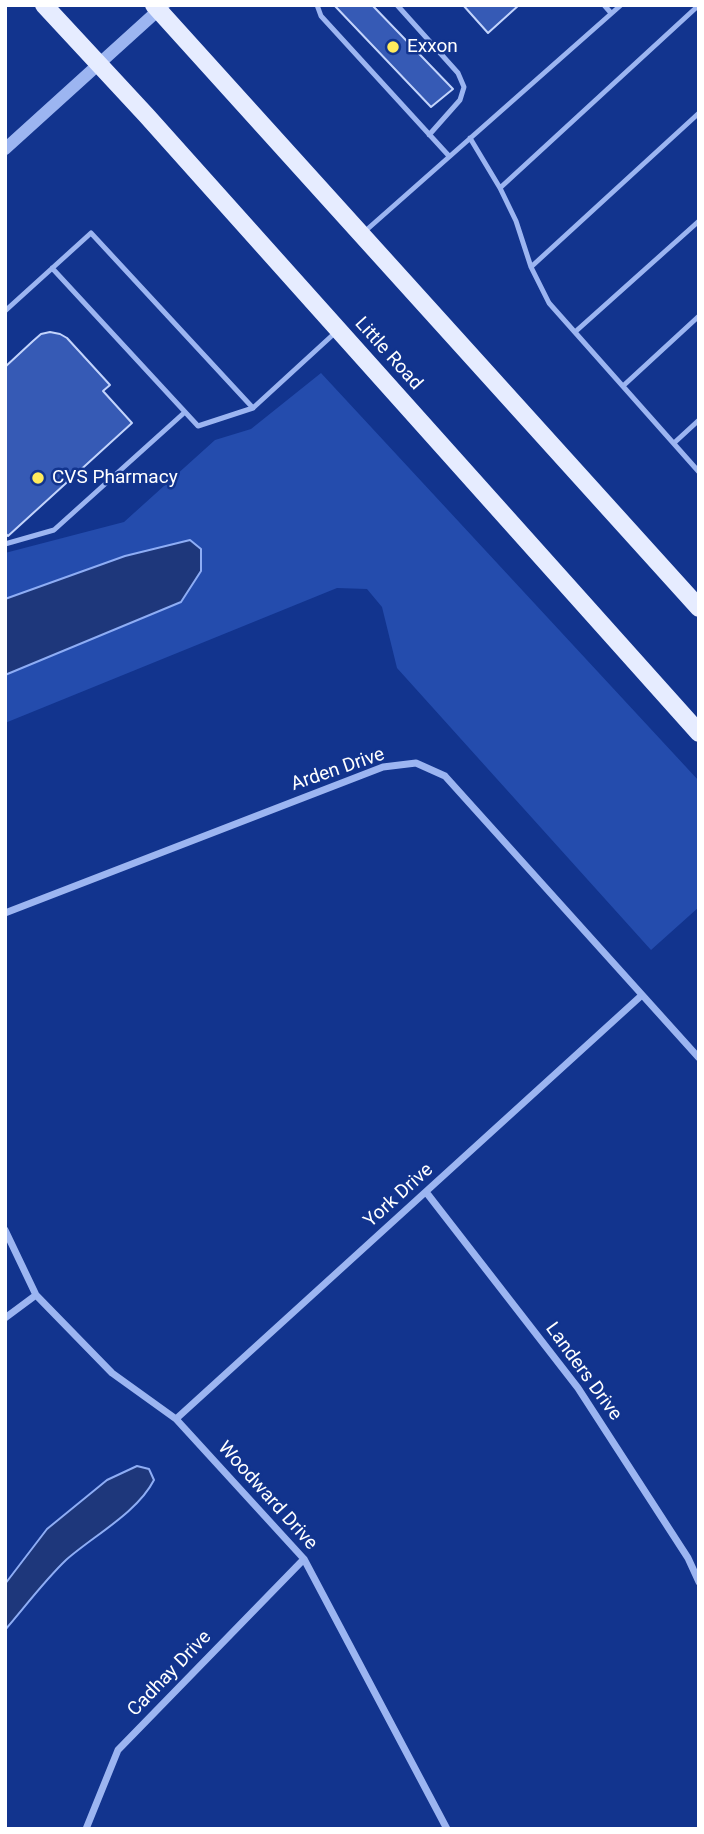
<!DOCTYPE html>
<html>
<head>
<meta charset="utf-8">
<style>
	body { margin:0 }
	#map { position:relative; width:704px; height:1834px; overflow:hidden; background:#12348e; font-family:Roboto,sans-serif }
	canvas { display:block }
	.frame { position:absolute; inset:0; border:7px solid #fff; pointer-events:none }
</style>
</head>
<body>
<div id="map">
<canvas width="704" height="1834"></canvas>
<div class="frame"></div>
</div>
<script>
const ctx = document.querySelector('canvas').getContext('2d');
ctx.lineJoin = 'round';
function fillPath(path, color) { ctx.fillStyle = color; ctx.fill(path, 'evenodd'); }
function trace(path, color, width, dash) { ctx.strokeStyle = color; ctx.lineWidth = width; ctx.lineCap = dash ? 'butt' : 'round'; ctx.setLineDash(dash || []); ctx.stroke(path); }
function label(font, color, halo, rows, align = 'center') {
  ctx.font = font + ' Roboto,sans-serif'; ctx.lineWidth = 5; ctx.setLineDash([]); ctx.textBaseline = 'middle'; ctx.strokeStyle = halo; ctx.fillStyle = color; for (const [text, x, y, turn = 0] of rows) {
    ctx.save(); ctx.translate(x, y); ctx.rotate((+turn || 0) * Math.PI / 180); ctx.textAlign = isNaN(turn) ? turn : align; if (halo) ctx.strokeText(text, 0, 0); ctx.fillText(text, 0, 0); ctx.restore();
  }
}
const green = new Path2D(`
	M321 373 699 781V907L651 950 397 668 382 607 367 589 337 588 5 723V553L124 522 215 440 251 429Z`);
const water = new Path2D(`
	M190 540 201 549V571L181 602 5 675V599L125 556Z
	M137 1466 149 1469 154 1480C137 1513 93 1536 66 1560 45 1580 24 1608 5 1630V1584L47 1529 107 1480Z`);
const building = new Path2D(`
	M334 5H372L453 89 431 107Z
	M463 5H519L488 33Z
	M50 332 60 334 67 338 110 385 103 391 132 423 8 536 5 533V367L33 341 41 334Z`);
const service = new Path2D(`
	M317 5 321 16 449 156
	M397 5 458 73 464 87 460 100 429 135
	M604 5 611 13
	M470 138 500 188 516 221 531 267 549 303 699 472
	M500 188 699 5
	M363 233 621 5
	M531 267 699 113
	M52 268 198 426 253 408
	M5 311 91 233 253 408 337 331
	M575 332 699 221
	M623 386 699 316
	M674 443 699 420
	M5 544 54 530 185 412`);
const minor = new Path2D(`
	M5 913 383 767 416 763 445 776 699 1058
	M426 1192 578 1388 688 1558 699 1582
	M5 1230 36 1295 112 1373 176 1419 304 1559 447 1829
	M5 1318 36 1295
	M176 1419 642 995
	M86 1829 118 1750 304 1559`);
const tertiary = new Path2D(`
	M5 149 164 5`);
const primary = new Path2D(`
	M44 5 147 116 699 733
	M154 5 699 608`);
const markers = [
	[393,47,7,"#ffeb5c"],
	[38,478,7,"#ffeb5c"]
];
const poiNames = [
	["Exxon",407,47],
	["CVS Pharmacy",52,478]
];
const streetNames = [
	["Little Road",388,354,48],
	["Arden Drive",338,770,-19],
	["York Drive",399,1196,-42],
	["Landers Drive",583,1372,54],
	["Woodward Drive",267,1496,48],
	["Cadhay Drive",170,1674,-46]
];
fillPath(green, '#244cad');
fillPath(water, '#1e377b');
trace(water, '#8eadf5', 2);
fillPath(building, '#365ab5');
trace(building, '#c3d4fc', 2);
trace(service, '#9cb5f1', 5);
trace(minor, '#9cb5f1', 7);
trace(tertiary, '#9cb5f1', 12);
trace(primary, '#e6ecff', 18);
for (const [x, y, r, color] of markers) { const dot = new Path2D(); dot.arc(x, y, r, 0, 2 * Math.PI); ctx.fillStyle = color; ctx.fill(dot); trace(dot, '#12348e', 2.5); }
label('19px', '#fff', '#12348e', poiNames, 'left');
label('19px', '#fff', '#12348e', streetNames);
</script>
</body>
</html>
